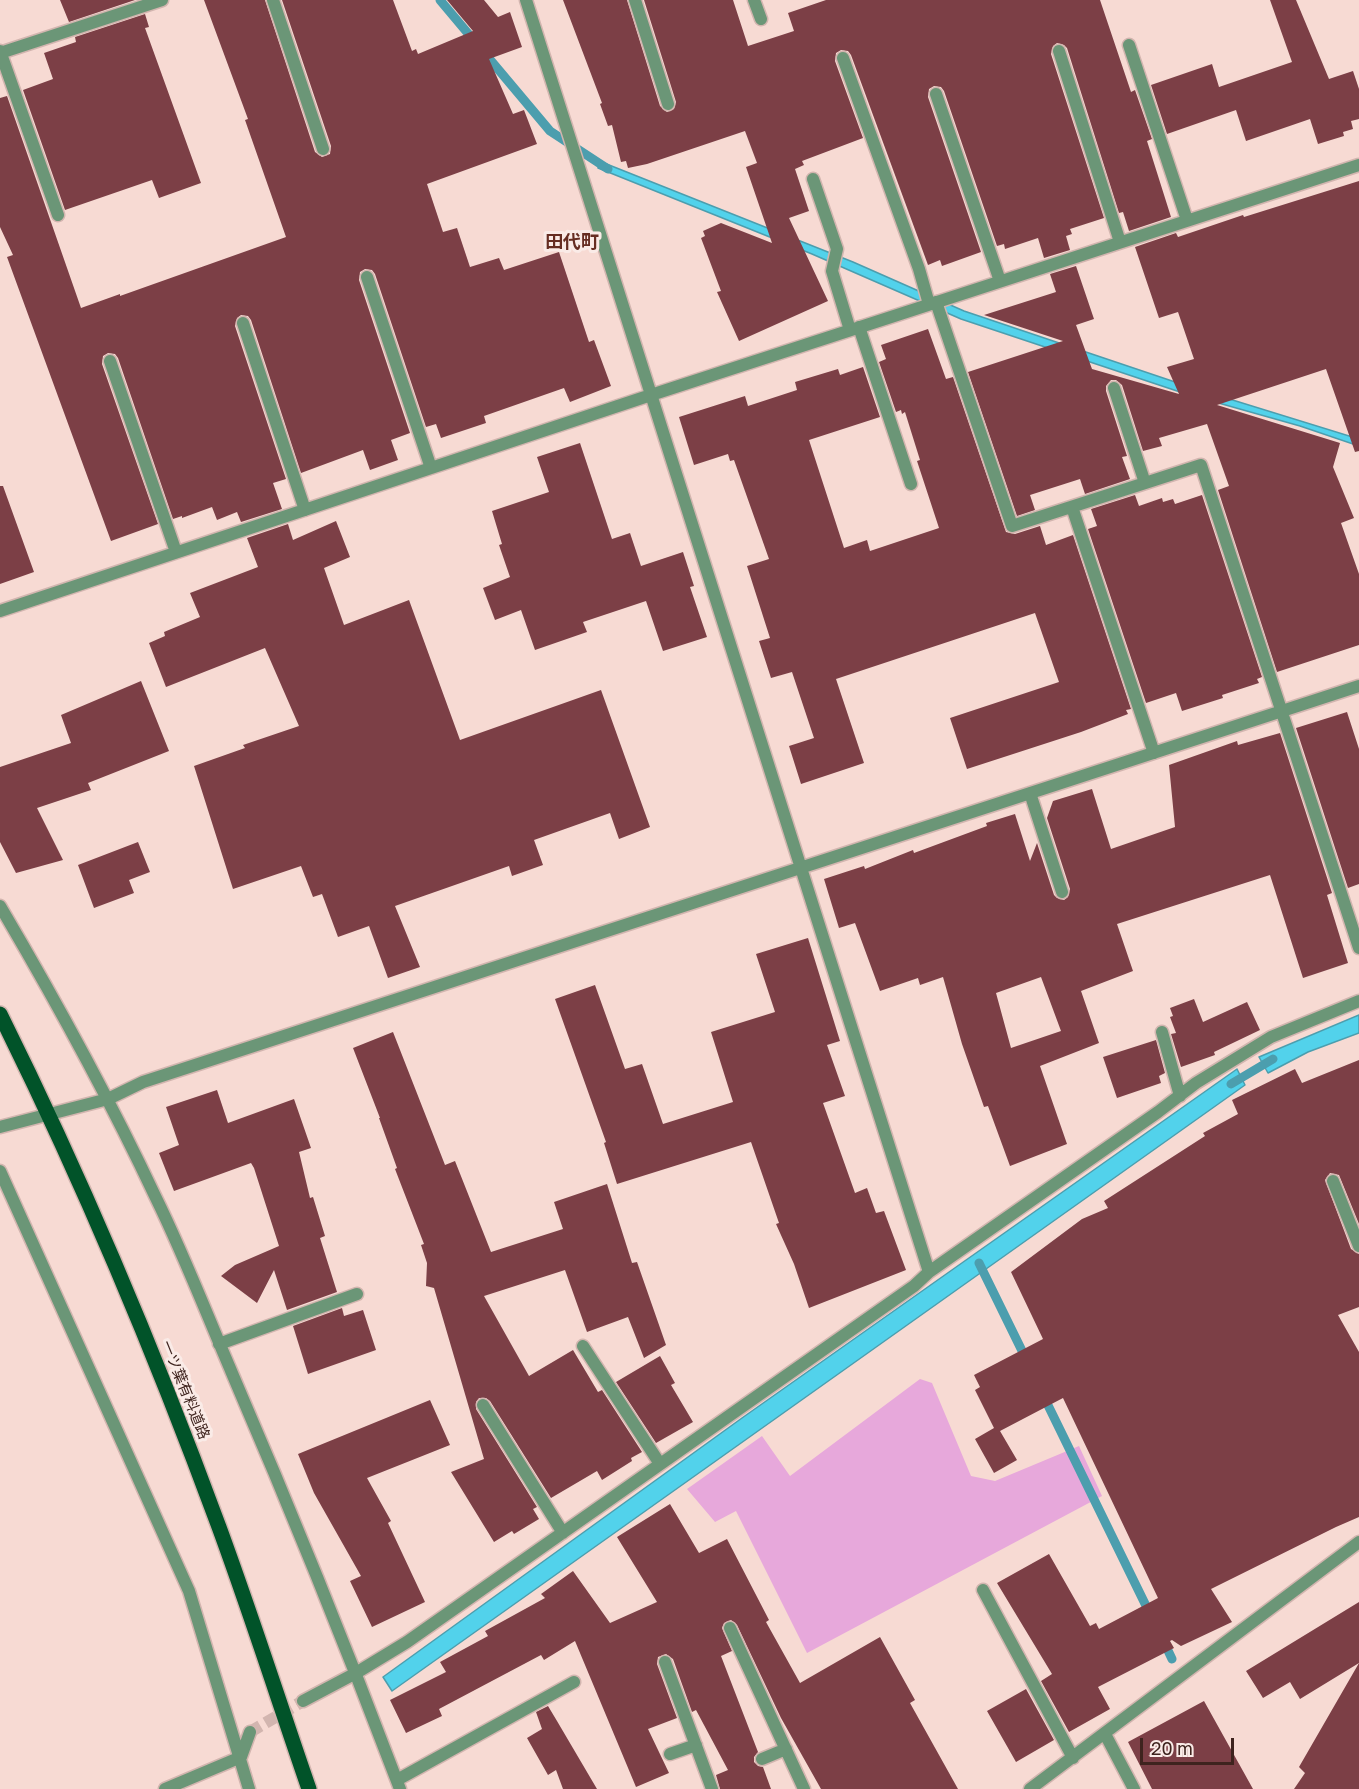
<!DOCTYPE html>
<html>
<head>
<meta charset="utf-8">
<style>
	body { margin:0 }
	#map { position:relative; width:1359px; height:1789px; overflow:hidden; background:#f7dad3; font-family:"Golos Text",sans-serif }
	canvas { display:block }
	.scale { position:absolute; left:1140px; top:1738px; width:94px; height:27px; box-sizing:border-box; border:3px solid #3e231e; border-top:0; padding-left:8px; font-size:18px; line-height:21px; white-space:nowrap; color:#3e231e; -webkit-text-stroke:4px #faebe7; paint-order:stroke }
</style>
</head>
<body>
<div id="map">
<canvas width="1359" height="1789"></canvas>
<div class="scale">20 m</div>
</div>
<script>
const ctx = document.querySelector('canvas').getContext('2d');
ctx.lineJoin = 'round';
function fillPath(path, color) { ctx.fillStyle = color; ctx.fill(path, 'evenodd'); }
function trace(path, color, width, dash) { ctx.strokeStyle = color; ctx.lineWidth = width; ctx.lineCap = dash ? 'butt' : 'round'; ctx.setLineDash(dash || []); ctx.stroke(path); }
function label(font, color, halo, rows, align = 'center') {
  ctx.font = font + ' "Golos Text","Noto Sans JP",sans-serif'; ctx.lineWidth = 6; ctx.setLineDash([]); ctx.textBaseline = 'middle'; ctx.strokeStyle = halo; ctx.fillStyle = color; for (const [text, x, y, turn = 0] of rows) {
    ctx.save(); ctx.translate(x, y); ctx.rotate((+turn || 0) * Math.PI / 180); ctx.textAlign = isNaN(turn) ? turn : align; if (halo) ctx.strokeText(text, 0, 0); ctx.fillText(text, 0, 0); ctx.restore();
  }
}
const green = new Path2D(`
	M920 1379 932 1383 971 1476 995 1481 1079 1446 1102 1496 807 1653 736 1511 715 1522 687 1489 762 1436 790 1476Z`);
const water = new Path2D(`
	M599 161 853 262 964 311 1184 385 1359 439V446L1300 426 1183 393 961 319 812 254 598 168Z
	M1359 1015V1033L1308 1052 1268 1073 1259 1057Z
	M1237 1069 1245 1085 392 1691 383 1677 742 1418Z`);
const stream = new Path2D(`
	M440 0 550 131 608 169
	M1231 1084 1273 1059
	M979 1263 1027 1361
	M1043 1395 1150 1614
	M1163 1640 1172 1659`);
const building = new Path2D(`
	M60 0H135L69 22Z
	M204 0H265L315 152 322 157 330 154 331 146 282 0H393L412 51 416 49 418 54 473 31 447 0H484L498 17 510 12 522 47 489 59 513 114 524 110 537 144 427 184 443 232 457 228 470 267 499 258 504 270 559 252 589 342 594 340 611 386 570 402 564 388 484 416 486 423 441 438 436 424 426 427 375 274 372 270 365 269 360 272 359 280 410 433 391 440 398 460 370 470 363 450 301 473 251 320 248 316 241 315 237 318 235 326 286 479 273 483 282 509 241 522 237 512 217 520 212 507 182 518V516L173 519 118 358 115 354 108 353 103 356 102 364 158 524 111 541 7 257 13 255 0 227V98L7 96 81 308 120 294V296L286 237 245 120 248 119Z
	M563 0H627L660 106 667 112 674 109 676 102 644 0H733L748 46 794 31 788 13 826 0H1100L1131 92 1135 90 1152 139 1147 141 1171 217 1129 231 1123 212 1119 213 1067 48 1064 45 1057 43 1053 46 1051 54 1104 218 1070 229 1072 234 1066 236 1070 250 1044 258 1038 238 1005 249 1004 244 997 246 944 91 941 87 934 86 929 89 928 97 981 252 942 266 940 260 928 265 851 55 848 51 841 50 836 53 835 61 863 138 802 161 804 165 795 169 809 211 789 218 828 301 739 341 717 292 721 291 701 238 705 236 703 231 721 223 772 243 746 167 757 163 745 131 647 164 628 168 626 161 621 162 612 125 608 126 600 104 602 103Z
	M1270 0H1296L1329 79 1353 71 1359 89V119L1351 121 1353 129 1343 132 1344 136 1318 144 1310 119 1246 141 1236 110 1167 134 1151 85 1212 64 1219 87 1292 62Z
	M145 14 149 27 145 28 201 183 159 198 152 180 65 210 23 90 53 79 44 53 76 42 75 37Z
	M1359 181V451L1355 452 1326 369 1217 405 1340 443 1333 467 1354 518 1341 523 1359 574V645L1277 672 1218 490 1229 486 1207 424 1159 438 1162 446 1143 451 1122 385 1116 380H1111L1106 386V391L1127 456 1122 457 1130 479 1085 494 1080 479 1030 495 1035 510 1017 516 968 372 1063 341 984 315 1056 292 1050 274 1076 266 1094 319 1076 325 1092 369 1179 394 1167 367 1194 359 1178 312 1159 318 1135 247 1176 233 1178 237 1243 215 1244 217Z
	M928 329 946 379 953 377 1006 532 1015 534 1040 526 1046 545 1073 535 1131 709 1126 710 1128 714 1081 732 967 769 950 718 1059 682 1035 613 836 679 864 763 801 784 789 746 814 738 792 672 771 678 759 641 770 638 747 566 769 559 734 460 730 461 728 454 694 465 679 417 745 396 748 406 797 390 795 382 838 369 840 375 863 367 880 417 809 440 844 548 867 540 870 551 939 528 917 461 920 460 905 412 902 414 901 410 896 412 879 362 886 359 881 345Z
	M580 443 612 539 630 533 641 566 683 552 694 586 690 587 707 637 663 651 646 601 583 622 587 632 535 650 521 610 495 620 483 588 510 577 499 545 502 544 492 511 549 492 537 457Z
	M0 486H3L34 572 0 584Z
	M1135 495 1139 506 1162 498 1163 502 1173 499 1175 504 1202 495 1262 677 1257 679 1259 683 1222 695 1223 698 1182 711 1176 693 1146 703 1088 529 1097 526 1091 509Z
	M336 521 350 557 324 568 344 625 409 600 460 740 601 690 650 827 619 839 610 813 534 840 543 865 512 876 509 866 395 906 420 967 388 978 369 926 338 937 322 894 313 897 301 866 233 889 194 766 245 748 243 745 299 726 265 648 166 687 149 643 165 636 164 632 200 617 190 593 258 567 247 538 288 524 293 540Z
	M141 681 169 751 88 783 91 790 37 808 63 860 16 873 0 842V767L71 743 61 715Z
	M1347 712 1359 749V884L1348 888 1296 728Z
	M1280 733 1332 893 1327 895 1348 963 1303 978 1270 875 1117 924 1133 971 1081 991 1099 1043 1040 1066 1067 1144 1010 1166 988 1106 984 1107 962 1044 943 977 920 985 918 978 880 991 855 923 839 928 824 879 864 866 865 869 913 850 914 853 987 826 986 823 1015 814 1030 861 1037 843 1054 895 1057 898 1064 900 1068 897 1070 889 1047 818 1053 801 1092 789 1111 849 1175 827 1169 765 1237 741 1238 745ZM1041 977 1061 1031 1011 1048 996 993Z
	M138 842 150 872 129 880 134 893 94 908 78 865Z
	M808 938 840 1041 827 1045 845 1096 823 1103 855 1193 867 1188 876 1213 884 1211 906 1270 809 1308 794 1264 776 1224 779 1223 751 1142 617 1184 604 1143 606 1142 555 999 595 985 625 1069 642 1064 663 1124 733 1102 711 1032 775 1012 756 954Z
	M1194 999 1203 1022 1247 1002 1260 1030 1214 1052 1215 1055 1181 1067 1171 1034 1176 1033 1170 1017 1173 1016 1170 1008Z
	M393 1032 445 1165 455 1161 491 1252 563 1229 554 1202 607 1184 632 1263 637 1262 666 1345 644 1358 628 1317 587 1332 565 1270 484 1296 529 1376 573 1350 598 1392 602 1390 642 1452 631 1458 632 1461 602 1480 597 1471 551 1498 490 1401 486 1398H479L476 1402V1409L537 1507 533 1509 539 1519 514 1534 512 1531 494 1542 451 1472 484 1459 434 1288 426 1286 427 1263 421 1245 424 1244 395 1169 397 1168 379 1118H380L353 1048Z
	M1156 1040 1165 1073 1159 1076 1161 1083 1117 1098 1103 1057Z
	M1359 1060V1224L1339 1175 1330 1173 1325 1180 1351 1249 1359 1254V1307L1338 1315 1359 1352V1517L1336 1527 1211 1589 1232 1622 1181 1646 1172 1640 1170 1641 1174 1648 1098 1687 1110 1709 1069 1732 1041 1681 1052 1674 997 1583 1049 1554 1090 1626 1096 1623 1099 1629 1158 1598 1063 1398 1000 1431 1017 1460 994 1473 975 1439 994 1428 975 1390 980 1387 974 1375 1043 1339 1011 1272 1082 1219 1108 1208 1104 1201 1205 1136 1203 1133 1238 1114 1232 1100 1295 1069 1302 1083Z
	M217 1090 228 1123 294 1099 311 1148 299 1152 310 1198 313 1197 325 1236 320 1238 337 1292 287 1310 274 1270 257 1303 221 1276 235 1265 279 1246 254 1168 251 1163 174 1191 159 1153 179 1145 166 1107Z
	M342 1308 344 1316 363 1310 376 1350 308 1374 293 1326Z
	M660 1356 675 1383 671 1385 693 1422 656 1443 616 1382Z
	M430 1400 450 1445 367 1478 391 1521 388 1523 425 1602 372 1627 350 1581 361 1576 314 1493 298 1454Z
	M670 1504 699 1553 727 1539 769 1620 766 1622 800 1683 880 1637 915 1700 910 1703 958 1789H821L781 1718 737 1625 731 1620 724 1623 722 1628 732 1651 721 1656 758 1752 754 1757V1762L758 1766 763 1767 771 1789H720L716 1775 728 1770 696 1710 692 1712 673 1659 666 1654 658 1657 657 1664 677 1718 648 1729 669 1773 636 1787 575 1641 544 1660 541 1655 439 1709 442 1716 406 1733 390 1700 446 1672 440 1662 488 1636 485 1631 545 1598 541 1594 573 1571 610 1623 657 1602 617 1537Z
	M1359 1602V1663L1300 1699 1290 1682 1263 1698 1246 1671Z
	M1359 1663V1789H1294L1305 1773 1299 1767Z
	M1026 1689 1054 1740 1016 1762 987 1711Z
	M1204 1701 1253 1789H1152L1128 1742Z
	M548 1706 557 1721 597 1789H563L556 1770 548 1775 527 1738 542 1729 536 1712Z`);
const minorTunnel = new Path2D(`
	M250 1732 303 1701`);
const minor = new Path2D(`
	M273 0 323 149
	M526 0 929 1272
	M635 0 668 104
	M754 0 761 19
	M1129 45 1187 220
	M0 51 58 215
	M1059 51 1120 242
	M0 53 162 0
	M843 58 919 269 929 304
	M936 94 1000 281
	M813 179 837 249 832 271 850 330
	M367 277 431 468
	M936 302 1012 526 1201 465 1359 948
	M243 323 305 510
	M859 327 911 484
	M110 361 176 552
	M1114 388 1145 483
	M1072 507 1154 753
	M0 611 651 395 1359 165
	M1030 793 1062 892
	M0 906C56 1001 109 1098 156 1198 184 1255 207 1315 232 1373 291 1510 347 1649 400 1789
	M1162 1032 1180 1096
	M0 1127 108 1099 143 1082 1359 686
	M0 1171 189 1591 249 1789
	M1333 1181 1359 1246
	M219 1344 357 1294
	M583 1346 660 1464
	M483 1405 563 1533
	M983 1590 1073 1758
	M730 1628 804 1789
	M665 1662 712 1789
	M303 1701 356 1673 407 1642 914 1286 929 1272 1158 1112 1196 1083 1271 1037 1359 1001
	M1105 1734 1134 1789
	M670 1754 696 1745
	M762 1759 786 1749
	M397 1780 574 1682
	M165 1789 241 1757 250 1732
	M1030 1789 1359 1542`);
const primary = new Path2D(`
	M0 1014C83 1181 155 1353 219 1527 251 1614 279 1702 309 1789`);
const streetNames = [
	["一ツ葉有料道路",185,1390,68]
];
const quarterNames = [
	["田代町",572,242]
];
fillPath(green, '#e7a8db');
fillPath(water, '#52d2eb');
trace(water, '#4c9eae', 1.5);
trace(stream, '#4c9eae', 9);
fillPath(building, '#7c3f46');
trace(minorTunnel, '#d2b5af', 12, [12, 6]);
trace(minor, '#d2b5af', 15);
trace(primary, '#d2b5af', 18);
trace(minor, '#6b9677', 12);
trace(primary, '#015329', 15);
label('15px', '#3e231e', '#faebe7', streetNames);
label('bold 18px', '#662d22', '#faebe7', quarterNames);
</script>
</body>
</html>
